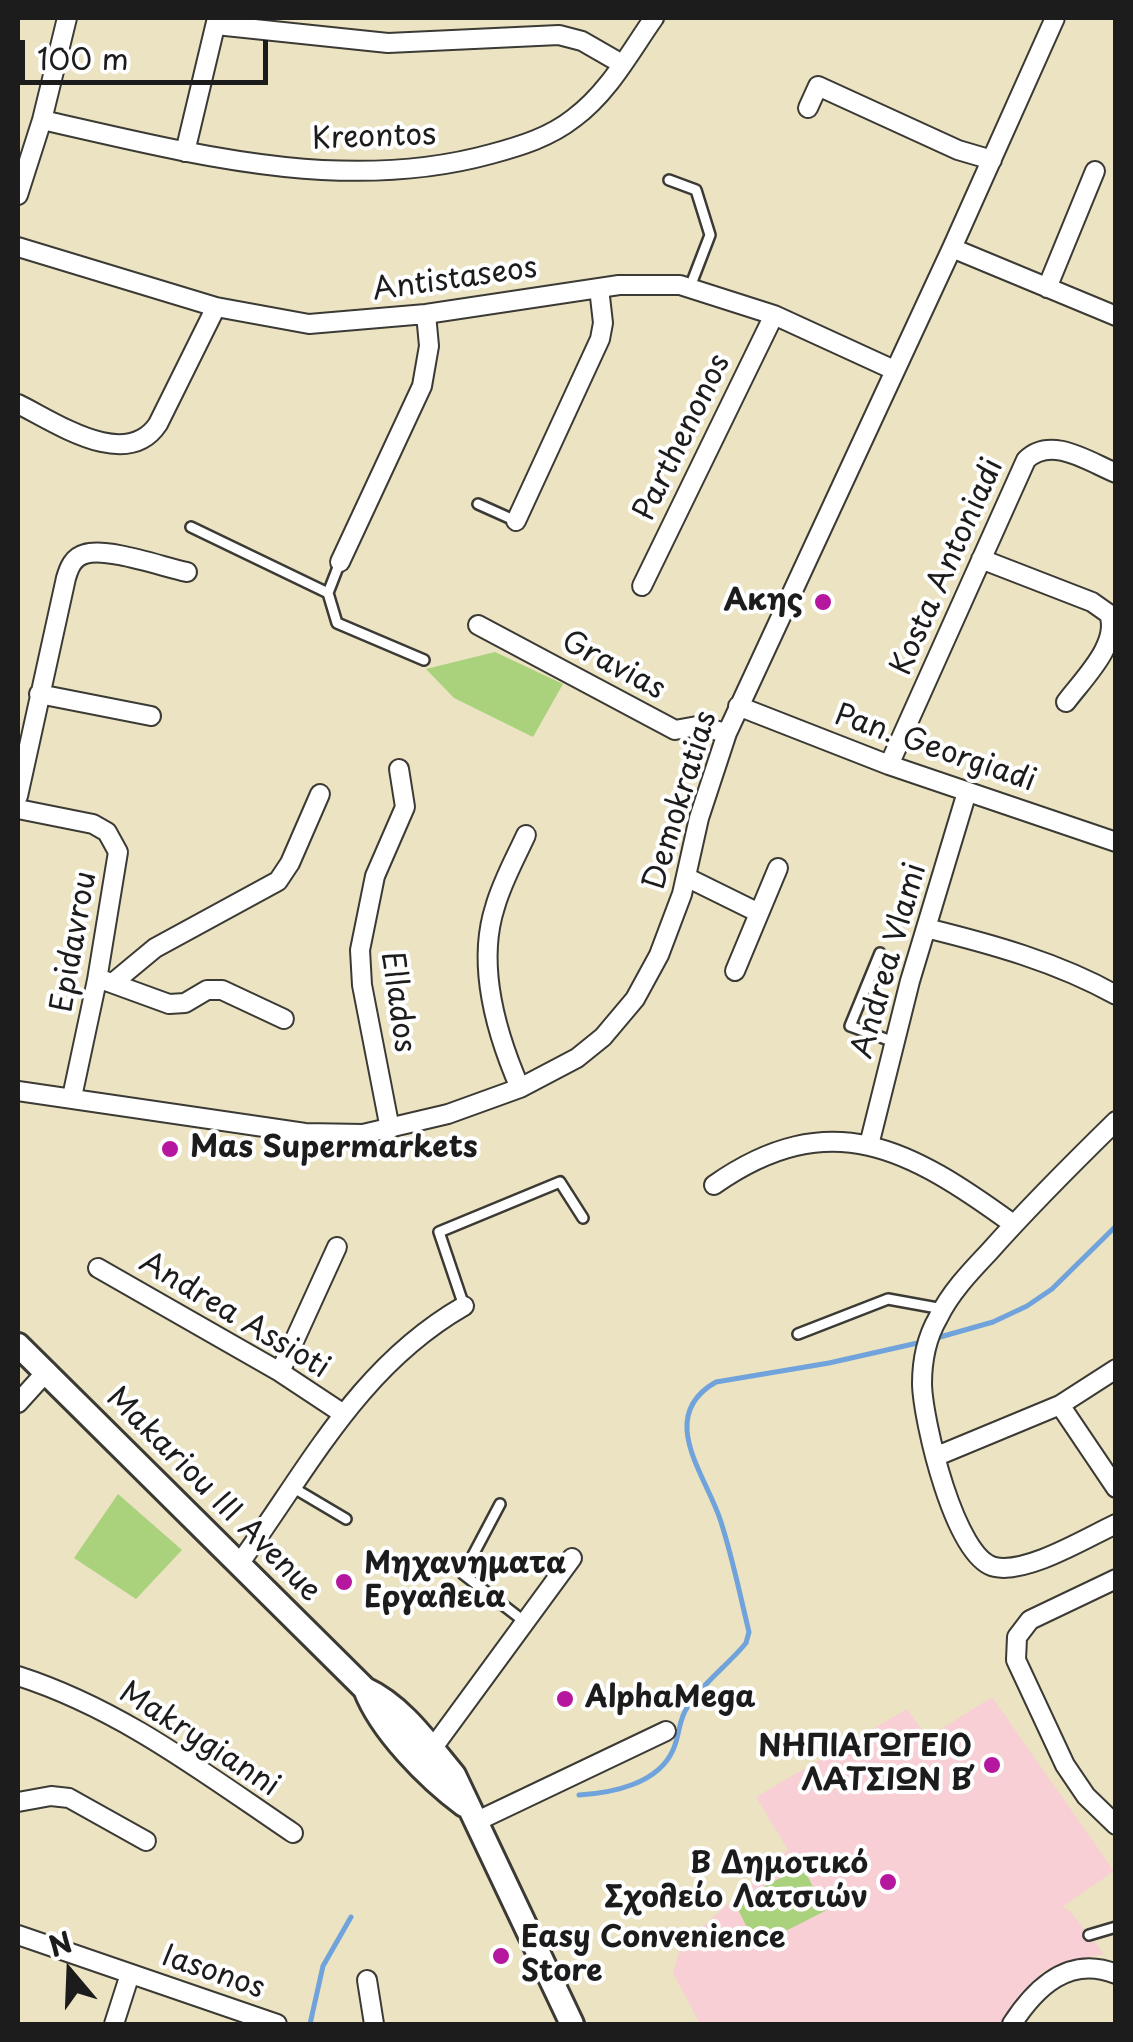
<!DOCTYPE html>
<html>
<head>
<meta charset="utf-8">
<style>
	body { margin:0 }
	#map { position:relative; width:1133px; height:2042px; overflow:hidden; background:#ebe3c1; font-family:"Playpen Sans",sans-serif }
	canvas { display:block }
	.frame { position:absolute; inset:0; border:20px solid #1c1c1c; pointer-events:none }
	.north { position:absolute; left:20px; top:1922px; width:100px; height:100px; -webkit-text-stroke:8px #fff; paint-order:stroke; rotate:341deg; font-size:28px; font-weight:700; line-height:40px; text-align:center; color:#1c1c1c }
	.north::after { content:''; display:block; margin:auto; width:35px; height:45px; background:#1c1c1c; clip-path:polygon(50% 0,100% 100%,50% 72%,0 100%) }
	.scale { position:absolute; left:20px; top:40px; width:248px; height:45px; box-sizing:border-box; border:5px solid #1c1c1c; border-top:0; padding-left:12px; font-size:30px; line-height:35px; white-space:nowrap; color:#1c1c1c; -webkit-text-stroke:8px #fff; paint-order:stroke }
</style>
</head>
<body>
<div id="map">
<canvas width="1133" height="2042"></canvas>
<div class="frame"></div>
<div class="north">N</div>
<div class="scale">100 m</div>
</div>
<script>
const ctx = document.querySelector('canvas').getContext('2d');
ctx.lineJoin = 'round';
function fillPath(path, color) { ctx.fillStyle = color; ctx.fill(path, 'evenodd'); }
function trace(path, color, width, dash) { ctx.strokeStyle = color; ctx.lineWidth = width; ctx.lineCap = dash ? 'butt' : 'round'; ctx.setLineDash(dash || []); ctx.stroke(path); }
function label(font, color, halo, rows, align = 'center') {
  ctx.font = font + ' "Playpen Sans",sans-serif'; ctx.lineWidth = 8; ctx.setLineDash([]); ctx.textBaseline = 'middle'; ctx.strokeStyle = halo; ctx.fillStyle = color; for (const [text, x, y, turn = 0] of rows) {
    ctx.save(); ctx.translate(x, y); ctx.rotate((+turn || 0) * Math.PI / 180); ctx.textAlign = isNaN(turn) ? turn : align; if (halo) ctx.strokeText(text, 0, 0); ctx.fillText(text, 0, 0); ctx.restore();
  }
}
const built = new Path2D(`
	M992 1697 1114 1871 1062 1907 1071 1912 1104 1954 1074 1960 1042 1972 1010 2024H700L673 1973 681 1946 788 1850 756 1797 907 1709 927 1738Z`);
const green = new Path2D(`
	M495 652 563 684 533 737 454 698 426 669Z
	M118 1494 182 1550 136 1599 74 1558Z
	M803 1867 825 1911 756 1946 734 1901Z`);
const stream = new Path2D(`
	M933 1339 993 1322 1027 1306 1052 1289 1116 1226
	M579 1795C612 1793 658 1784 673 1750 680 1735 678 1720 688 1706 704 1682 728 1665 746 1643L749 1632C740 1595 732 1555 720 1519 705 1474 656 1416 716 1382L829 1363 922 1342
	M310 2024 323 1966 351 1917`);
const service = new Path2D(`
	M669 180 696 190 710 235 690 287
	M478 504 516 521
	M191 527 328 593
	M340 562 328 593 337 623 424 660
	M880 953 850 1026 894 1042
	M464 1306 439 1232 560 1182 583 1218
	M798 1334 888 1299 943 1309
	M292 1487 346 1519
	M500 1504 463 1574 525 1622
	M1089 1935 1116 1927`);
const minor = new Path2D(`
	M216 25 388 43 559 35 582 41 622 64
	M808 108 818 86 958 150 992 160
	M42 120C189 153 342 195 491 154 521 146 550 137 574 118 609 92 630 52 654 18
	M185 152 217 18
	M18 195 42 120 67 18
	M18 247 216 307 309 324 426 314 619 285H680L774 315 894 370
	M952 248 1116 316
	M1047 288 1095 171
	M18 404C55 422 126 472 158 424L216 307
	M516 521 600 339 603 323 599 288
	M981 559 1092 602 1109 614C1120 644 1083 679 1066 702
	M340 562 422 386 429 346 426 314
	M642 586 774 315
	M478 625 675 730 697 726 727 733
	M39 694 151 716
	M738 706 889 765 1116 842
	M889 765 1026 460C1051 435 1089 462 1116 473
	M18 796 66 578C69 568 73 557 85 554 107 547 163 567 187 572
	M18 809 93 824 107 832 118 852 97 980 72 1097
	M686 877 759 913
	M926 928C991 944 1057 962 1116 995
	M735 971 778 868
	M103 980 169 1004 185 1003 207 990H222L284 1019
	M114 982 155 948 278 881 290 863 320 794
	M520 1088C496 1033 476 966 495 907 502 882 515 859 526 835
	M18 1091 305 1133 363 1134 448 1114 520 1088 577 1058 603 1037 635 999 659 955 682 894 699 818 727 733 952 248 1055 18
	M1116 1121C1072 1164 1029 1207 989 1252 970 1272 950 1293 938 1318 927 1337 922 1361 922 1384 923 1421 955 1559 995 1567 1027 1574 1086 1538 1116 1524
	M390 1129 362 985 360 950 375 876 405 807 399 769
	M869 1145 910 981 967 792
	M714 1185C831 1103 911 1150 1013 1224
	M98 1268 280 1372 342 1413
	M280 1372 337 1247
	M18 1403 47 1371
	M1060 1405 1116 1488
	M937 1456 1060 1405 1116 1369
	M239 1564C309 1468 358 1367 464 1306
	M1116 1579 1030 1620 1017 1637 1016 1660 1065 1765 1086 1796 1116 1825
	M18 1676C121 1709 204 1773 293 1833
	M432 1749 572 1558
	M18 1802 51 1796 69 1798 146 1841
	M475 1822 666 1731
	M18 1935 277 2024
	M367 1980 374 2024
	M114 2024 130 1974
	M1012 2024C1036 1987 1069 1955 1116 1974`);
const tertiary = new Path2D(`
	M18 1345 365 1689C402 1706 428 1744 454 1775L572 2024
	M365 1689C381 1731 428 1778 464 1805`);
const markers = [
	[823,602,10,"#b5179e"],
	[170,1149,10,"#b5179e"],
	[344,1582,10,"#b5179e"],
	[565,1699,10,"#b5179e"],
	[992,1765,10,"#b5179e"],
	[888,1882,10,"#b5179e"],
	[501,1956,10,"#b5179e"]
];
const streetNames = [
	["Kreontos",374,138,-2],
	["Antistaseos",455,280,-8],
	["Parthenonos",683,438,-64],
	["Kosta Antoniadi",948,567,-66],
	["Gravias",613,666,28],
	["Pan. Georgiadi",935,749,19],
	["Demokratias",681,801,-73],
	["Epidavrou",75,942,-80],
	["Andrea Vlami",890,961,-74],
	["Ellados",397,1002,82],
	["Andrea Assioti",234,1316,31],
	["Makariou III Avenue",213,1495,45],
	["Makrygianni",199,1740,33],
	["Iasonos",213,1973,19]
];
const poiNames = [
	["Ακης",803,602,"right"],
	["Mas Supermarkets",190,1149],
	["Μηχανηματα",364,1565],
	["Εργαλεια",364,1599],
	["AlphaMega",585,1699],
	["ΝΗΠΙΑΓΩΓΕΙΟ",972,1748,"right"],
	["ΛΑΤΣΙΩΝ Β΄",972,1782,"right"],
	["Β Δημοτικό",868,1865,"right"],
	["Σχολείο Λατσιών",868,1899,"right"],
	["Easy Convenience",521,1939],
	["Store",521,1973]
];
fillPath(built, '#f7cfd4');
fillPath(green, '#aad27d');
trace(stream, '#70a2db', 5);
trace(service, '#3b3a35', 14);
trace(minor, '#3b3a35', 22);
trace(tertiary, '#3b3a35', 28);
trace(service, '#fff', 9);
trace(minor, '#fff', 18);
trace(tertiary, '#fff', 22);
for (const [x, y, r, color] of markers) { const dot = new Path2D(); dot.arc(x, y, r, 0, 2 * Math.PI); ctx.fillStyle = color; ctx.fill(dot); trace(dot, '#fff', 4); }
label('30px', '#1c1c1c', '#fff', streetNames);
label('bold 30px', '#1c1c1c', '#fff', poiNames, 'left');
</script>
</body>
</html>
